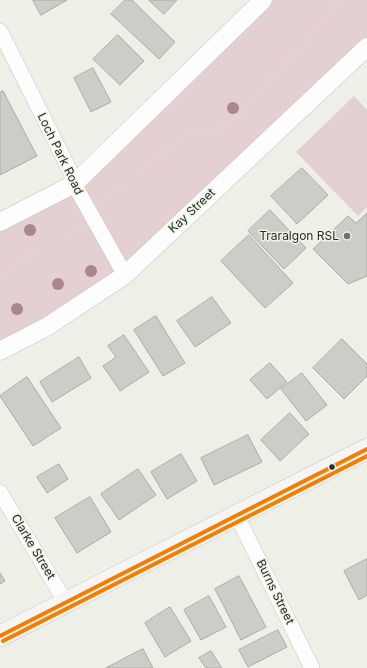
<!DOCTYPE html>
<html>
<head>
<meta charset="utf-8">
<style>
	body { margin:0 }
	canvas { display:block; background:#eef0e8 }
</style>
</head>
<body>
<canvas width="367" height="668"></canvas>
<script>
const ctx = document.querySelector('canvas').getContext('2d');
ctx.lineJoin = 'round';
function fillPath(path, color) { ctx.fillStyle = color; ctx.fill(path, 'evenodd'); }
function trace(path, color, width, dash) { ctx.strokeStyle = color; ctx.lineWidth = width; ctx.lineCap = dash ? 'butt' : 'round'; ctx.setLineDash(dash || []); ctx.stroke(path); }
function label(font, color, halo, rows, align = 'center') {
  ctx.font = font + ' Inter,sans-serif'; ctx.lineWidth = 3; ctx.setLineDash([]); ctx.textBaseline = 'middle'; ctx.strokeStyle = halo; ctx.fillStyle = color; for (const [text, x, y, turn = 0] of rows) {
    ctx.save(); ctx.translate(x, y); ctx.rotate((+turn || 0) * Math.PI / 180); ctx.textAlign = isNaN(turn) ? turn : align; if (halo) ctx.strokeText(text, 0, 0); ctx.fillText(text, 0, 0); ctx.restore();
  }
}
const green = new Path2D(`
	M263 0H367V39L125 275 0 351V222L74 184Z
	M354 96 367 110V207L358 216 296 152Z`);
const building = new Path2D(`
	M33 0H67L41 15Z
	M125 0H132L175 42 159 59 111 14Z
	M149 0H177L164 14Z
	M118 35 144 61 120 85 93 59Z
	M93 68 111 102 91 112 74 78Z
	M3 91 37 156 0 175V93Z
	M302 168 328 195 297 224 271 196Z
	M270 210 306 248 284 269 248 231Z
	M367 213V276L348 284 313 249 348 216 356 223Z
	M249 235 293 283 265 308 221 261Z
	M212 297 231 323 195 347 177 321Z
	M156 316 185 363 163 376 134 330Z
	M124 335 149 372 120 391 103 366 116 357 108 346Z
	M342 339 367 364V376L344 399 313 368Z
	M79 357 91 378 52 402 40 382Z
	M270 363 287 382 267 399 250 380Z
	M302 373 327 405 306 421 281 389Z
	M27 377 61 428 33 446 0 396Z
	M290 413 309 434 280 461 261 440Z
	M248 435 262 462 214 485 201 458Z
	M181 454 197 481 167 499 151 472Z
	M59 464 68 479 47 493 37 477Z
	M138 469 156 495 119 520 101 494Z
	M90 497 111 532 77 553 55 518Z
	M367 559V595L359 600 344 571Z
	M0 573 5 581 0 584Z
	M239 576 266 627 241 640 215 589Z
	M209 596 226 627 201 640 184 610Z
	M170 607 191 641 165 657 145 623Z
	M278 630 287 647 248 667 239 650Z
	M143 649 153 668H106Z
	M211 651 222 668H206L199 658Z`);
const path = new Path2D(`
	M331 0 333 10
	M103 203 112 192 188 132 207 135 238 116 342 0
	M0 274 80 226`);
const minor = new Path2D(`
	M0 31 71 173 74 184 125 275
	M0 492 66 603
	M237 516 312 668`);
const tertiary = new Path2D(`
	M0 222 74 184 263 0
	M0 351 48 326 125 275 367 47`);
const secondary = new Path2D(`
	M0 636 367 449`);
const bus1 = new Path2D(`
	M0 636 367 449`);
const bus2 = new Path2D(`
	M3 641 367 456`);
const trees = [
	[233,108],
	[30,230],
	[91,271],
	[58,284],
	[17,309]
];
const markers = [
	[347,236,4,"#6f716a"],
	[332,467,3.5,"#2a2c26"]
];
const streetNames = [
	["Loch Park Road",60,154,64],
	["Kay Street",192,211,-43],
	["Clarke Street",33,547,59],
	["Burns Street",275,592,64]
];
const poiNames = [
	["Traralgon RSL",339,236]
];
fillPath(green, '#e4d0d3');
fillPath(building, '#cccdc7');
trace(building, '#abaca7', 1);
trace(minor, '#c6c8c2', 16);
trace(tertiary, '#c6c8c2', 19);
trace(secondary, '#c6c8c2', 22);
trace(path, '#d9dad7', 2.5, [2, 3]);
trace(minor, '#fcfdfc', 15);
trace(tertiary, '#fcfdfc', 18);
trace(secondary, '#f7f4f4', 21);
trace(bus1, '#f47e02', 4);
trace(bus2, '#f47e02', 4);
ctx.fillStyle = '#a98690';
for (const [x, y] of trees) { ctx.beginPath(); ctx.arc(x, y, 6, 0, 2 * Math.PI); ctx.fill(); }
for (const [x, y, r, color] of markers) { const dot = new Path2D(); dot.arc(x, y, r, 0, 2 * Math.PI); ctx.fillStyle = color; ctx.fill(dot); trace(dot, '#eff3e5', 1.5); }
label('12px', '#2a2c26', '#eff3e5', streetNames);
label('12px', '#2a2c26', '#eff3e5', poiNames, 'right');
</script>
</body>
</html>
